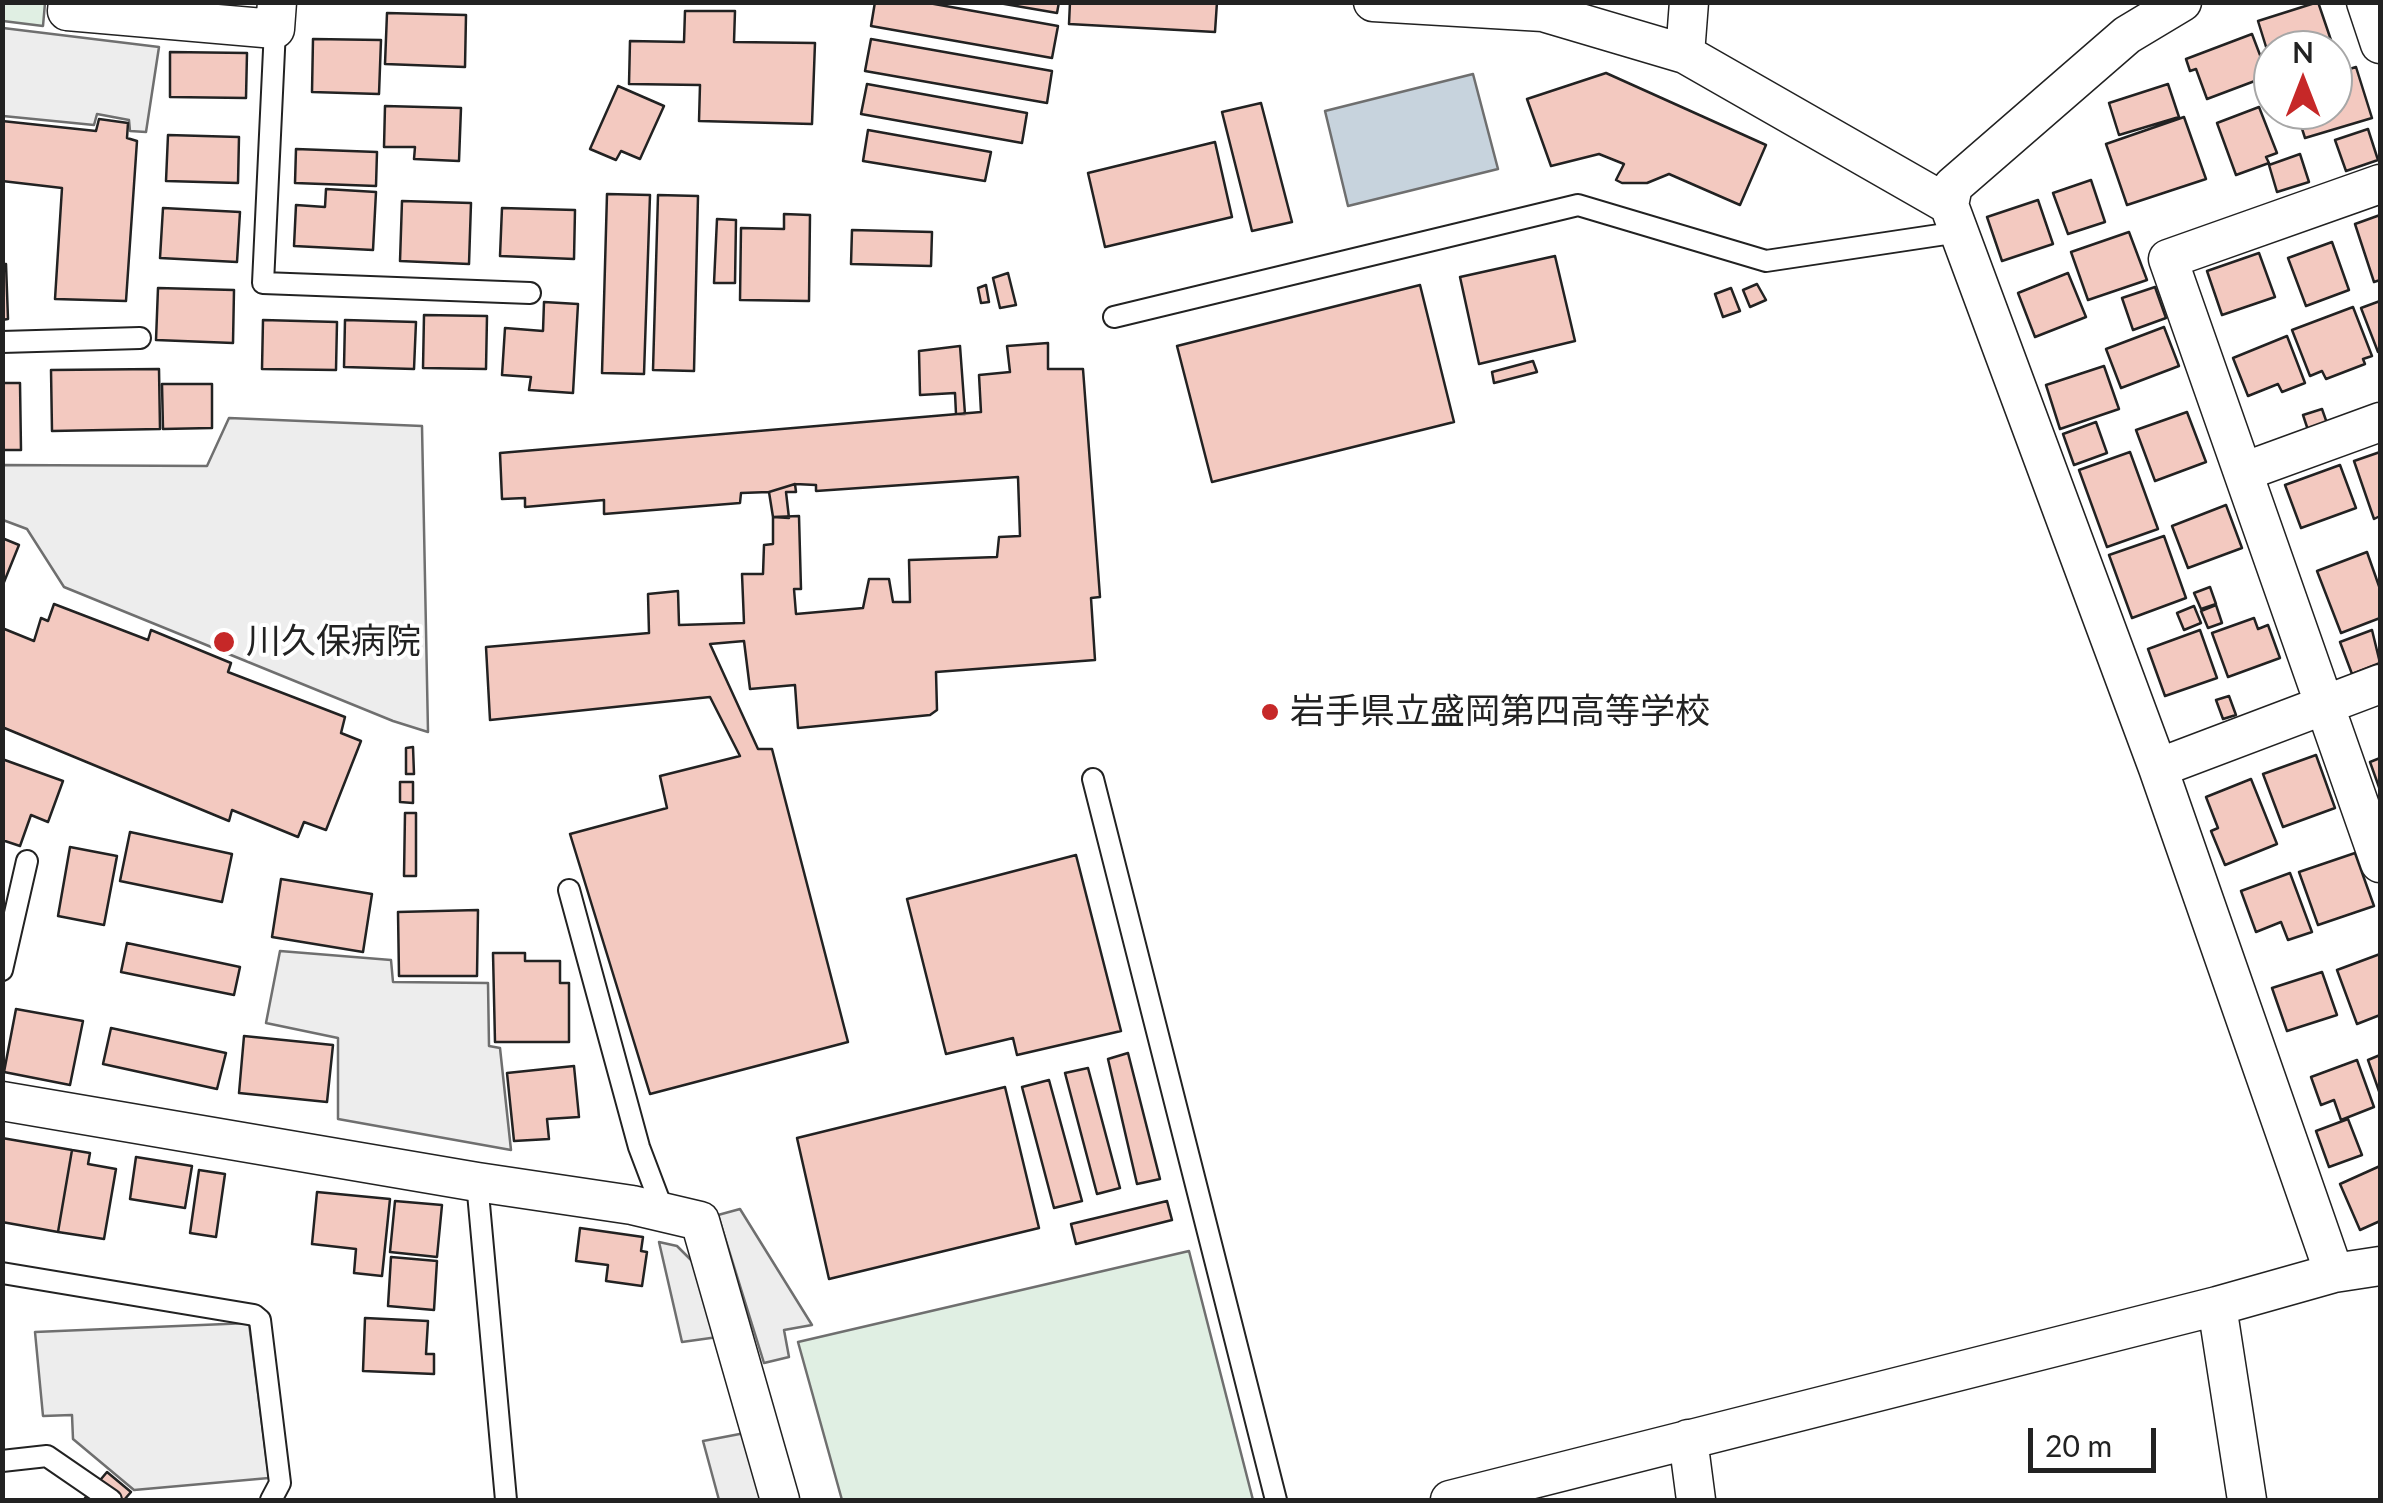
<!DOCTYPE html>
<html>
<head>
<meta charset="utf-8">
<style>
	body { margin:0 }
	#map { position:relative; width:2383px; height:1503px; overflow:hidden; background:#fff; font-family:Lato,sans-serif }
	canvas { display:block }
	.frame { position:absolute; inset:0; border:5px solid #222; pointer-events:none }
	.north { position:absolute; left:2253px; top:30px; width:100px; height:100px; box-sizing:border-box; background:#fff; border:2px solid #a7a7a7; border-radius:50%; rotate:0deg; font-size:28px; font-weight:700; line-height:40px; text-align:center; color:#222 }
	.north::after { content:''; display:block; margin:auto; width:35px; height:45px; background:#c62828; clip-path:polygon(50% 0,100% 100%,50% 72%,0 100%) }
	.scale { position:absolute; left:2028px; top:1428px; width:128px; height:45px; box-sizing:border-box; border:5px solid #222; border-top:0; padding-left:12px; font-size:30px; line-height:35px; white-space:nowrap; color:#222; -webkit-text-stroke:8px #fff; paint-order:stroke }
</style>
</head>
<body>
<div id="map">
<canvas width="2383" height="1503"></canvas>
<div class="frame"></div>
<div class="north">N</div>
<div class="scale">20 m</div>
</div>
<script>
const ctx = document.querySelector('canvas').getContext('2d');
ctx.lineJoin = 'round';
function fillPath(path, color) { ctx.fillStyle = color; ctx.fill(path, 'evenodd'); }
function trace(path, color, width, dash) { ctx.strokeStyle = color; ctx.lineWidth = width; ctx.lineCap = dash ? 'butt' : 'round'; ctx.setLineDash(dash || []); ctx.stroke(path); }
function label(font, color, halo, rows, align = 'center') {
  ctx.font = font + ' Lato,"Noto Sans JP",sans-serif'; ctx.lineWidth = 8; ctx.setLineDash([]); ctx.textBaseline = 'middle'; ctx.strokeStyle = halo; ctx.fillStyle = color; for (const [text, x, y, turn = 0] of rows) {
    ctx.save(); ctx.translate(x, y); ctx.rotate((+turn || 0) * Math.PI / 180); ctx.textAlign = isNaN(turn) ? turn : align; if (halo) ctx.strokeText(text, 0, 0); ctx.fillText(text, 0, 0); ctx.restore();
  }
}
const green = new Path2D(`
	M3 2 45 3 43 26 3 21Z
	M1189 1251 1253 1500H842L798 1342Z`);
const parking = new Path2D(`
	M3 28 159 47 146 132 130 131 129 120 97 114 94 125 3 116Z
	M229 418 422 426 428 732 393 721 64 587 27 529 3 520V465L207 466Z
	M280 951 391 960 393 982 488 983 489 1046 500 1048 511 1150 338 1119V1038L266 1023Z
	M740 1209 812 1325 784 1330 789 1357 764 1363 718 1215Z
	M659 1242 677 1246 693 1262 718 1337 682 1342Z
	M249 1323 269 1478 134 1490 73 1439 72 1415 43 1416 35 1332Z
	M745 1433 762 1500H719L703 1441Z`);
const water = new Path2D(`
	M1473 74 1498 169 1348 206 1325 111Z`);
const building = new Path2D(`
	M875 2H923L1058 26 1052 58 871 26Z
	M993 2H1059L1057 13Z
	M1070 2H1217L1215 32 1069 24Z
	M2318 2 2333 46 2321 50H2273L2272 66 2258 21Z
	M685 11H735L734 42 815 43 812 124 699 121 700 85 629 84 630 41 684 42Z
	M387 13 466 15 465 67 385 64Z
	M2252 34 2268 76 2207 99 2196 69 2190 71 2186 59Z
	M313 39 381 40 379 94 312 92Z
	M871 39 1052 71 1047 103 865 71Z
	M170 52 247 53 246 98 170 97Z
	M2356 67 2372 118 2305 138 2296 110H2333V74Z
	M1606 73 1766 145 1740 205 1669 174 1647 183H1622L1616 180 1624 164 1599 154 1551 166 1527 99Z
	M867 84 1027 113 1022 143 861 114Z
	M2168 84 2179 117 2119 135 2109 103Z
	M618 86 664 106 640 159 621 151 616 160 590 149Z
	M1261 103 1292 222 1252 231 1222 112Z
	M385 106 461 108 459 161 414 159 415 147H384Z
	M2259 107 2277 153 2266 157 2269 163 2236 175 2217 123Z
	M2184 117 2206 179 2127 205 2106 144Z
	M99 119 128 123 127 138 137 141 126 301 55 299 62 188 2 181V121L96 131Z
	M2368 129 2378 160 2346 171 2335 140Z
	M868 130 991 152 985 181 863 161Z
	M168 135 239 137 238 183 166 181Z
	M1215 142 1232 217 1105 247 1088 173Z
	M296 149 377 152 376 186 295 183Z
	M2300 154 2309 182 2277 192 2269 165Z
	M2091 180 2105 222 2068 234 2053 193Z
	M326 189 376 192 373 250 294 246 296 205 325 207Z
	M607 194 650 195 644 374 602 373Z
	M658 195 698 196 694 371 653 370Z
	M2038 200 2053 244 2002 261 1987 217Z
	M402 201 471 203 469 264 400 261Z
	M163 208 240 212 237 262 160 258Z
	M502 208 575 210 574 259 500 256Z
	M784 214 810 215 809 301 740 300 741 228 784 229Z
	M2380 215V280L2374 282 2355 224Z
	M717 219 736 220 735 283H714Z
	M852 230 932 232 931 266 851 264Z
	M2129 232 2147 280 2088 300 2071 252Z
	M2332 242 2349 290 2306 306 2288 258Z
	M2259 253 2275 297 2222 315 2207 271Z
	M1555 256 1575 341 1479 364 1460 277Z
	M2 264H6L8 319 2 320Z
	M1008 273 1016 305 1000 308 993 278Z
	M2068 273 2086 317 2035 337 2018 293Z
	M1757 284 1766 300 1750 307 1743 290Z
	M986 285 989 302 981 303 978 288Z
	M1420 285 1454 422 1212 482 1177 346Z
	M2155 287 2166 318 2133 330 2122 298Z
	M158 288 234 290 233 343 156 340Z
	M1731 288 1740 311 1723 317 1715 294Z
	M2380 301V351L2378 352 2361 308Z
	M544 302 578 304 573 393 529 390 531 377 502 375 505 328 543 331Z
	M2353 307 2372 356 2363 359 2365 364 2326 379 2322 371 2310 376 2292 330Z
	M424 315 487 316 486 369 423 368Z
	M263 320 337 322 336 370 262 369Z
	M345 320 416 322 414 369 344 367Z
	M2164 327 2179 366 2121 388 2106 349Z
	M2287 336 2305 383 2282 392 2278 384 2248 396 2233 358Z
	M1048 343V369H1083L1100 597 1091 598 1095 660 936 672 937 710 930 715 798 728 795 685 750 689 744 641 710 644 758 749H772L848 1042 650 1094 570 834 667 808 660 776 740 756 710 697 490 720 486 647 649 633 648 594 678 591 679 625 744 623 742 574H763L764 545 773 544V517L799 516 801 589H794L796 614 863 608 869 579H889L893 602H910L909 560 997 557 999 537 1020 536 1018 477 816 491V485L795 484 769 492 741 493 740 503 604 514V500L525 507V498L502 499 500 453 981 412 979 375 1010 372 1007 346Z
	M960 346 965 414H956L955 393 920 395 919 351Z
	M1533 361 1537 372 1494 383 1492 372Z
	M2104 366 2119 409 2060 429 2046 385Z
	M159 369 160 429 52 431 51 370Z
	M2 383H20L21 450H2Z
	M162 384H212V428L163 429Z
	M2322 409 2328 426 2309 433 2303 415Z
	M2187 412 2206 462 2155 481 2136 430Z
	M2096 422 2107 453 2074 465 2063 434Z
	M2130 452 2158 529 2107 547 2079 470Z
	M2380 452V516L2374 519 2354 461Z
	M2340 465 2356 508 2301 528 2285 485Z
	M795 484 796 492H786L789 518 773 517 769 492Z
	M2226 505 2242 548 2188 568 2172 526Z
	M2164 536 2186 598 2132 618 2109 555Z
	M2 538 19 545 2 587Z
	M2367 552 2380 589V618L2341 633 2317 571Z
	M2210 587 2216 604 2201 609 2194 593Z
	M54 604 148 640 151 630 231 663 228 672 345 717 341 733 361 741 326 830 304 822 298 837 232 810 229 821 2 727V628L34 641 41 618 48 621Z
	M2216 605 2222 623 2208 628 2201 611Z
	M2194 606 2201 623 2184 630 2177 613Z
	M2254 618 2258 629 2268 625 2280 658 2228 677 2212 633Z
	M2200 630 2217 678 2165 696 2148 649Z
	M2372 630 2380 663 2352 674 2340 642Z
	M2229 696 2236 715 2223 719 2216 700Z
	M413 747 414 774H406V748Z
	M2316 755 2335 808 2283 827 2263 774Z
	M2380 758V790L2370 762Z
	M2 759 63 781 48 822 31 815 20 846 2 840Z
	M2251 779 2277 844 2225 865 2211 831 2218 828 2206 797Z
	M400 782H413V803L400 802Z
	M405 813H416V876H404Z
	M130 832 232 854 222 902 120 881Z
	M70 847 117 856 104 925 58 916Z
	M2355 853 2374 906 2318 925 2299 872Z
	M1076 855 1121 1031 1017 1055 1013 1038 946 1054 907 899Z
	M2290 873 2312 932 2288 940 2281 922 2256 932 2241 891Z
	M281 879 372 894 363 952 272 937Z
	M478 910 477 976H399L398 912Z
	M127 943 240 967 234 995 121 972Z
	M493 953H525V961H560V983H569V1042H495Z
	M2380 954V1015L2357 1024 2337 970Z
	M2322 972 2337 1015 2287 1031 2272 988Z
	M16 1009 83 1021 70 1085 4 1072Z
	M111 1028 226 1053 217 1089 103 1064Z
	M244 1036 333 1045 327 1102 239 1093Z
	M1128 1053 1160 1179 1137 1184 1108 1059Z
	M2380 1055V1094L2368 1060Z
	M2357 1060 2374 1107 2341 1120 2334 1100 2321 1105 2311 1077Z
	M574 1066 579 1117 547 1119 549 1139 514 1141 507 1073Z
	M1088 1068 1120 1188 1097 1194 1065 1073Z
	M1049 1080 1082 1201 1054 1208 1022 1087Z
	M1005 1087 1039 1228 829 1279 797 1138Z
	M2348 1119 2362 1155 2329 1167 2316 1131Z
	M2 1138 72 1150 58 1232 2 1222Z
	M72 1150 90 1153 88 1164 116 1169 104 1239 58 1232Z
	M136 1157 192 1166 185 1208 130 1199Z
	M2380 1166V1221L2360 1230 2340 1184Z
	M199 1170 225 1174 216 1237 190 1233Z
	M317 1192 390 1199 382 1276 354 1273 356 1249 312 1244Z
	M395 1201 442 1205 437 1257 390 1252Z
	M1167 1201 1172 1220 1076 1244 1071 1224Z
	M580 1228 643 1237 641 1251 647 1252 642 1286 606 1281 608 1265 576 1261Z
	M391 1257 437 1261 434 1310 388 1306Z
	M365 1318 428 1321 426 1354H434V1374L363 1371Z
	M107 1472 131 1492 124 1500H88L85 1498Z`);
const service = new Path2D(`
	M275 29 263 283 530 293
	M1114 317 1578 205 1766 261 1959 232
	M2 342 140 338
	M1093 779 1276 1500
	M569 890 639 1147 664 1213
	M2 970 27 861
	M477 1182 506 1500
	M2 1273 254 1315 260 1320 280 1483 271 1500
	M2 1461 47 1456 111 1500`);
const minor = new Path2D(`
	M68 2 67 11 275 29 277 2
	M1373 2 1543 12 1685 54
	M1689 2 1685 54 1949 205
	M2182 2 2127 35 1953 186 1949 205 2158 768 2334 1273
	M2366 2 2380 44
	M2380 184 2168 259 2380 863
	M2243 472 2380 422
	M2158 768 2380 684
	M2 1101 477 1182 632 1205 700 1221 780 1500
	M2217 1306 2247 1500
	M1688 1439 1696 1500
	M1450 1500 2217 1306 2334 1273 2380 1266`);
const markers = [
	[224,642,12,"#c62828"],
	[1270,712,10,"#c62828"]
];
const poiNames = [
	["川久保病院",246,642],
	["岩手県立盛岡第四高等学校",1290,712]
];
fillPath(green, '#e0efe3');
trace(green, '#6f6f6f', 2.5);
fillPath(parking, '#ededed');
trace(parking, '#6f6f6f', 2.5);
fillPath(water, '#c7d3dd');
trace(water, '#6f6f6f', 2.5);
fillPath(building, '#f3c9c0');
trace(building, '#222', 2.5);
trace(service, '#222', 24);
trace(minor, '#222', 41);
trace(service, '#fff', 20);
trace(minor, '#fff', 38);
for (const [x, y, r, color] of markers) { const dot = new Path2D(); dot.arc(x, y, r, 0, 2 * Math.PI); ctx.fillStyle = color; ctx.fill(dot); trace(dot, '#fff', 4); }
label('35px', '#222', '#fff', poiNames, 'left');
</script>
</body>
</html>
